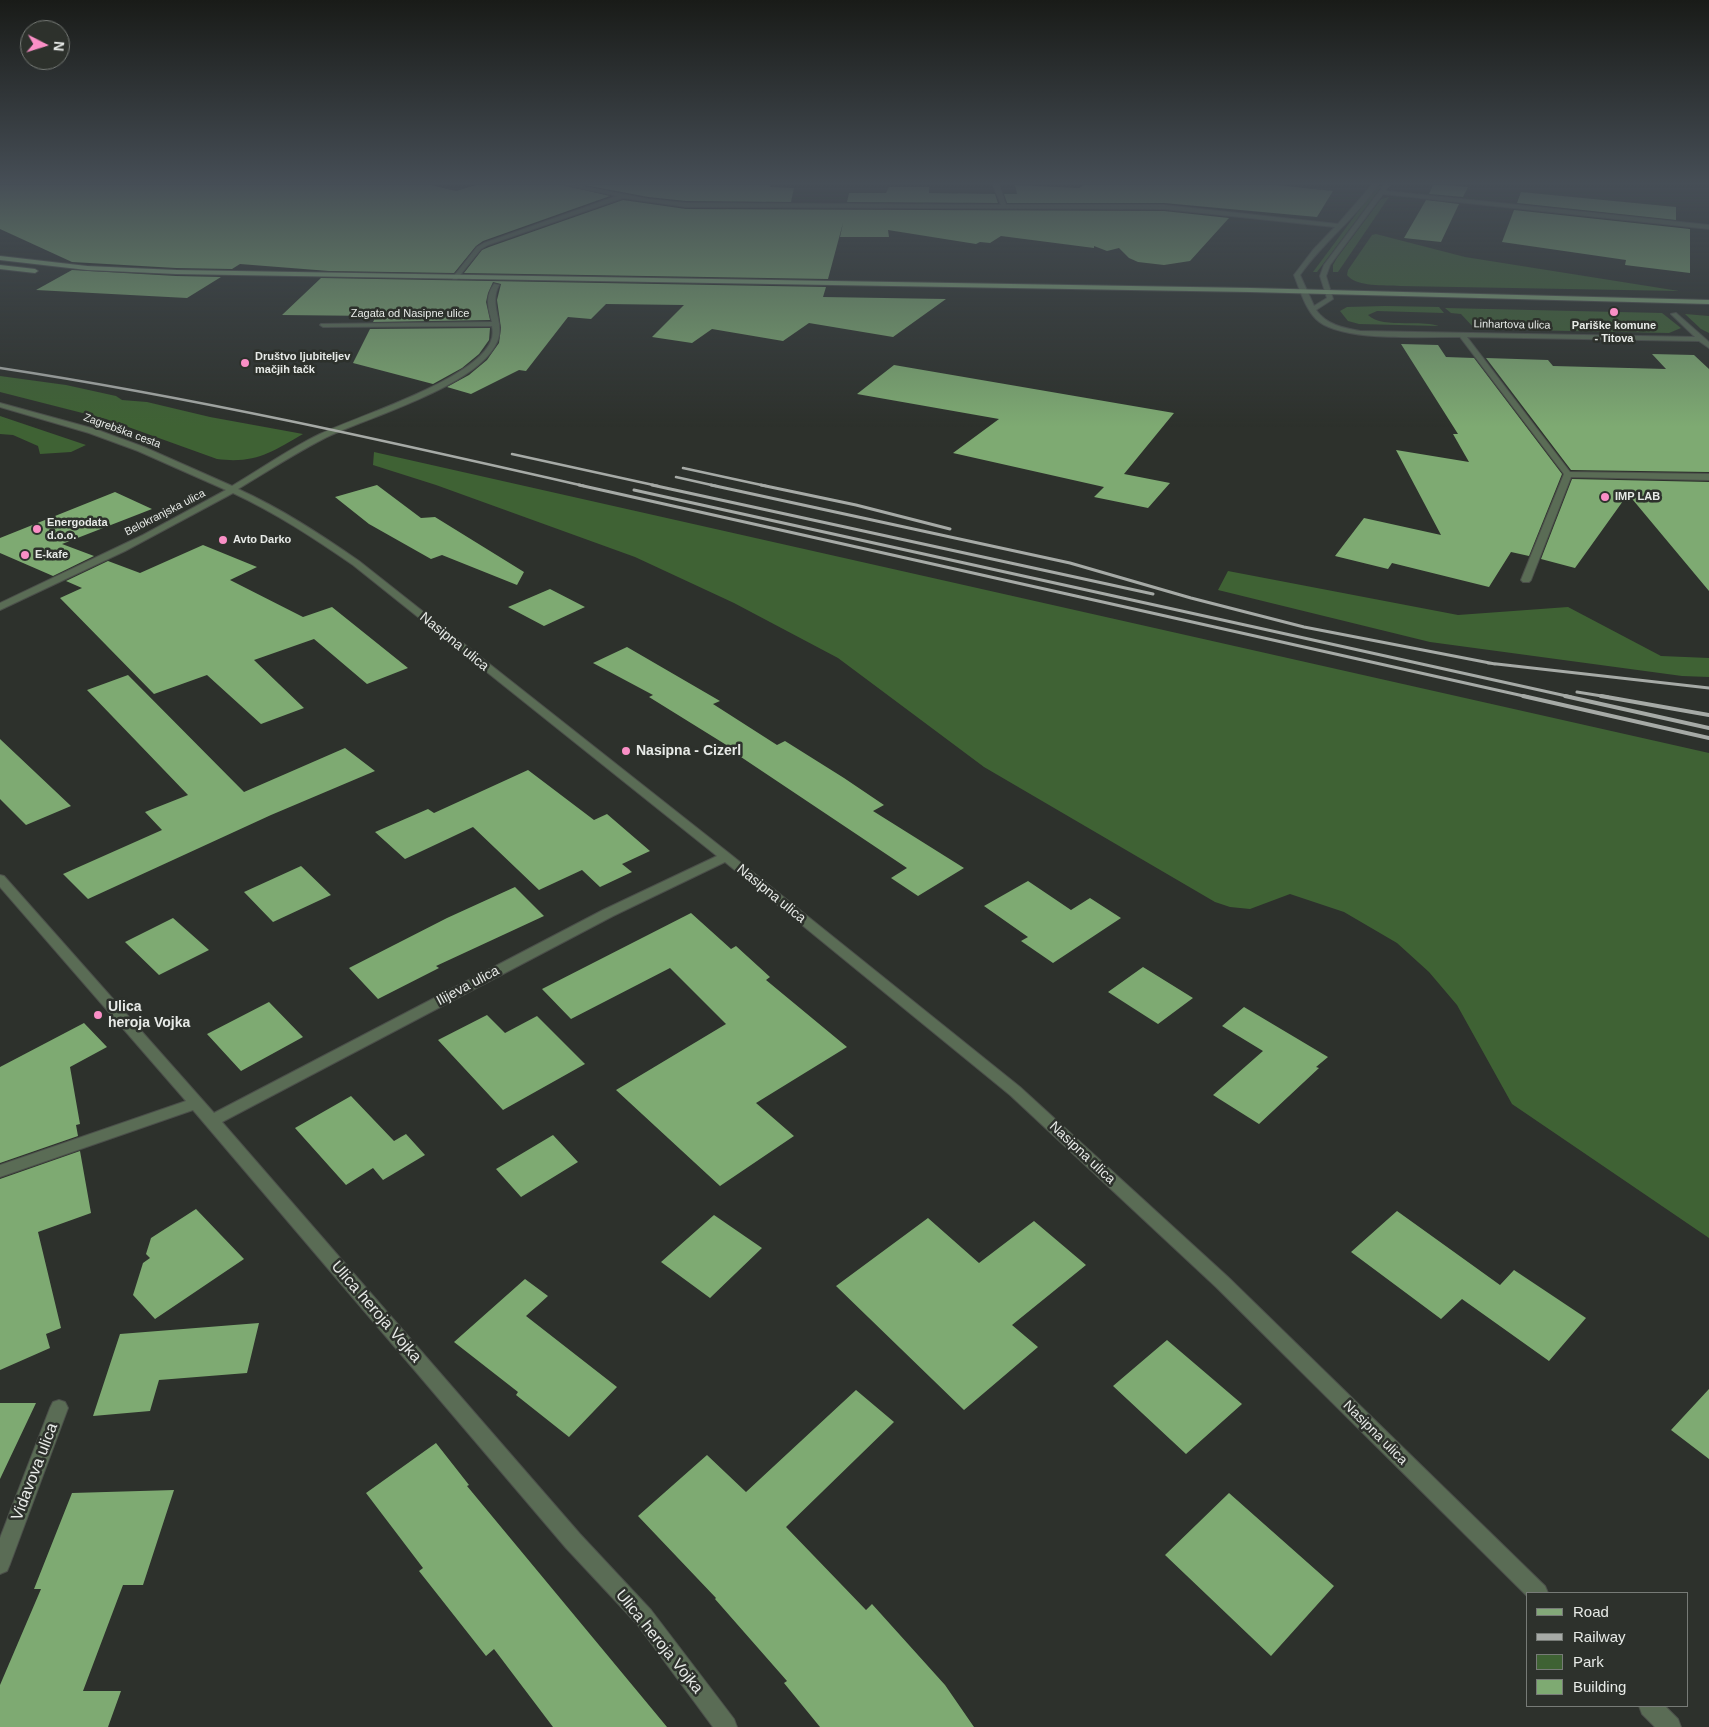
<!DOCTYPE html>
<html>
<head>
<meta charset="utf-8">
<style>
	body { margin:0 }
	#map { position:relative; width:1709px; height:1727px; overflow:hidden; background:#2d312c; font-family:Helvetica,sans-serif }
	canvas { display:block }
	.legend { position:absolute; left:1526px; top:1592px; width:162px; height:115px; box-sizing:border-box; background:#2d312c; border:1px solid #777b77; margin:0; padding:6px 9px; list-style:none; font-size:15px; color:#e7eae7 }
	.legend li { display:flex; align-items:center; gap:10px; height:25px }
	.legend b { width:25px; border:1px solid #777b77 }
	.north { position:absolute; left:20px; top:20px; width:50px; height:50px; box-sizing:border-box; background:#2d312c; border:1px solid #777b77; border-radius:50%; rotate:95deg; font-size:14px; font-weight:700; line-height:20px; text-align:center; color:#e7eae7 }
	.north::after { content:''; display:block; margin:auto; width:18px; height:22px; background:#fa8fc6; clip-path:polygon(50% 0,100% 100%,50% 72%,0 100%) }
</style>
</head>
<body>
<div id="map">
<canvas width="1709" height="1727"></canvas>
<ul class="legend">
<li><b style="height:6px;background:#83a879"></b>Road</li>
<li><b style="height:6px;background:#a6aaa6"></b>Railway</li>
<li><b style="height:14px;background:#3f6234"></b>Park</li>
<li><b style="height:14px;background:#7eaa72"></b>Building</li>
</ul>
<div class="north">N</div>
</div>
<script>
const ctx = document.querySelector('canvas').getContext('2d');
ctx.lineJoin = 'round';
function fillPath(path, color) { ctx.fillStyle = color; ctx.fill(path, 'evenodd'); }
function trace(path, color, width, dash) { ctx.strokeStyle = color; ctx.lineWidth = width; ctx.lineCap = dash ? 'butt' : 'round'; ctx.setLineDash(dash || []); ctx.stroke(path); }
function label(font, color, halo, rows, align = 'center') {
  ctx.font = font + ' Helvetica,sans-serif'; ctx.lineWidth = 5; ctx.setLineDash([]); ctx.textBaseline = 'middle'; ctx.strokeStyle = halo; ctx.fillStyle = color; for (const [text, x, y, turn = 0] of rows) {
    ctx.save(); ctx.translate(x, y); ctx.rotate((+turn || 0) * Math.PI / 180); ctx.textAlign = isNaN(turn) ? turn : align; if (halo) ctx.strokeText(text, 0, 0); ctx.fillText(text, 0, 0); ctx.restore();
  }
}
const green = new Path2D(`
	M1377 186H1382L1317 272H1313Z
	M1389 197 1338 272H1333V265L1337 258 1381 199Z
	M1376 234 1465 257 1679 291 1400 286C1386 285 1356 287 1347 275L1348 270 1372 235Z
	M1385 306 1439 307 1444 313 1377 311 1368 315C1382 329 1418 319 1439 326L1359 324 1348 321 1340 311 1347 307Z
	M1445 308 1662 313 1681 328 1669 333 1475 329 1461 314 1451 313Z
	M1685 314 1709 316V333L1701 329Z
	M0 376 66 385 116 396 122 400 147 402 210 417 303 434C272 452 255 464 217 459L106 419 0 392Z
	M0 416 86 445 71 452 40 454 38 446 13 435 0 434Z
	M374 452 1709 753V1238L1512 1104 1457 1005 1429 972 1397 943 1344 912 1290 894 1250 909 1230 907 1215 902 984 767 838 658 734 603 635 557 436 485 373 465Z
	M1228 571 1458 615 1568 607 1661 656 1709 658V677L1682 676 1430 642 1218 590Z`);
const building = new Path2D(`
	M0 185H431L456 191 476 185H563L610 196 483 241 476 246 454 273 329 271 240 264 232 269 176 268 72 262 0 229Z
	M584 185H770V187L794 188 791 202 686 201 648 197Z
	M1015 185 1079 188 1084 185H1276L1333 191 1317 217 1164 203H1007L1004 194H1017Z
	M1433 185H1445L1468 187 1463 197 1429 194Z
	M889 187H929V193L995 194 998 203 847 202 849 193H886Z
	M1521 192 1676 207V220L1517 203Z
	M623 200 686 209 1164 211 1229 218 1190 261 1164 265 1138 262 1129 258 1119 248 1107 251 1094 246V248L1001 236 990 243 980 242 976 244 888 230 889 237H840L843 223 828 279 464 273 482 250 489 247Z
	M1426 200 1459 204 1441 242 1404 238Z
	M1514 210 1690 229V273L1625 265 1626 260 1502 242Z
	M72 270 176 276 221 277 187 298 36 290Z
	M321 278 826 287 823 297 946 299 893 337 809 323 783 341 712 329 692 343 652 337 684 305 606 304 591 319 568 317 526 371 519 370 471 394 447 387 469 375 487 360 499 343 501 328 497 300 501 284 493 282 488 293 486 302 490 320 373 322 376 316 282 315Z
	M490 328 489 340 479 354 462 368 433 384 353 363 370 329Z
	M1401 344 1438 345 1446 357 1474 358 1562 474 1529 556 1511 552 1489 587 1392 563 1388 569 1335 556 1364 518 1441 535 1396 450 1469 462 1453 434H1458Z
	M1652 354 1694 355 1709 369V472L1571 470 1486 358 1548 360 1553 366 1666 369Z
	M894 365 1174 413 1124 474 1170 483 1148 508 1094 497 1104 487 953 453 999 419 857 394Z
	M1572 479 1709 482V591L1628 494 1575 568 1541 559Z
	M377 485 421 518 435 517 524 572 517 585 442 555 431 559 369 524 335 497Z
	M115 492 152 509 62 544 94 556 53 576 0 553V538Z
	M203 545 257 567 230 580 303 617 332 607 408 668 367 684 314 639 254 660 304 708 261 724 207 675 154 694 60 598 82 588 66 581 108 561 140 573Z
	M550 589 585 607 544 626 508 607Z
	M627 647 720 701 713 704 777 745 785 741 844 778 884 805 873 811 964 868 918 896 891 878 907 868 726 747 728 746 649 697 653 695 593 663Z
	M128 675 244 792 345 748 375 771 271 815 88 899 63 874 162 830 145 812 188 795 87 690Z
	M0 739 71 806 26 825 0 799Z
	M528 770 594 820 607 814 650 851 622 864 632 872 600 887 582 870 539 890 473 827 405 859 375 832 428 809 434 813Z
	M301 866 331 895 273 922 244 892Z
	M1028 881 1071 910 1090 898 1121 918 1053 963 1021 941 1028 937 984 906Z
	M515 887 544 916 436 966 439 968 378 999 349 968 447 918Z
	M691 913 731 949 736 946 770 977 766 980 847 1047 756 1103 794 1136 720 1186 616 1090 726 1024 670 968 571 1019 542 989Z
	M173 918 209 950 159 975 125 942Z
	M1143 967 1193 998 1158 1024 1108 992Z
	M269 1002 303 1037 241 1071 207 1034Z
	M1244 1007 1328 1057 1316 1067 1319 1068 1259 1124 1213 1095 1263 1051 1222 1026Z
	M487 1015 505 1033 537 1016 585 1064 503 1110 438 1040Z
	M84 1023 107 1047 70 1067 80 1124 76 1125 78 1136 0 1163V1067Z
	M351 1096 394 1141 406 1134 425 1155 383 1180 373 1168 346 1185 295 1128Z
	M553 1135 578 1162 521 1197 496 1169Z
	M80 1151 91 1213 38 1232 61 1328 46 1334 50 1348 0 1370V1179Z
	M196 1209 244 1259 155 1319 133 1295 143 1263 150 1258 146 1254 151 1238Z
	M1397 1211 1500 1285 1514 1270 1586 1318 1549 1361 1462 1299 1441 1319 1351 1252Z
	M714 1215 762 1248 710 1298 661 1262Z
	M928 1218 979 1263 1034 1221 1086 1265 1012 1325 1038 1347 964 1410 836 1286Z
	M525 1279 548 1296 526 1316 617 1387 569 1437 516 1395 518 1392 454 1342Z
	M259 1323 247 1373 159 1380 150 1411 93 1416 120 1334Z
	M1167 1340 1242 1404 1186 1454 1113 1386Z
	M1709 1389V1459L1671 1430Z
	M856 1390 894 1422 786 1527 866 1610 872 1604 945 1685 974 1727H820L784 1683 787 1681 715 1599 716 1598 638 1516 707 1455 746 1492Z
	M0 1403H36L0 1479Z
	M436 1443 469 1485 467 1486 667 1727H553L494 1649 486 1656 419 1571 423 1568 366 1493Z
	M174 1490 143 1585H123L83 1691H121L108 1727H0V1685L41 1589H34L72 1493Z
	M1229 1493 1334 1586 1271 1656 1165 1555Z`);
const minor = new Path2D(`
	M565 185H575L648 199 686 203 1001 205 993 185H999L1006 205H1164L1338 224 1372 185H1378C1356 218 1323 242 1300 275L1314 306 1327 298 1320 276 1324 265 1384 185 1389 186 1385 191 1709 225V229L1383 194 1330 265 1326 276 1333 299 1316 310C1327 325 1343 328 1360 331L1695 337 1671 314 1676 313 1709 342V348L1699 341 1467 337 1570 472 1709 474V480L1571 477 1531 580 1529 582H1523L1521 580 1564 474 1460 337C1426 336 1340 343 1316 319 1305 308 1300 290 1294 275L1313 250 1335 227 1164 209 686 207 623 198 488 245 481 249 457 279H453V277L477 247 484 243 617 196Z
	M494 284 499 285C488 306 506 323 497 342 477 387 367 417 323 439 294 454 266 472 238 489 282 509 320 534 359 561L730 854 1020 1087 1228 1277 1545 1586 1548 1593H1528V1597L1216 1287 1010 1095 725 862 613 916 222 1122 580 1534 651 1610 734 1719 737 1727H713L637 1624 566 1548 193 1110 0 1177V1165L186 1101 0 887V875L4 876 214 1113 603 910 717 856 353 565C314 538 276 513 233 493L125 551 0 610V603L143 535 226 490 138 451 89 433 0 407V403L95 429 144 447 232 486C261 469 289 449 320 434 358 416 475 380 491 341 493 336 493 331 492 326L323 327 320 325 321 324 492 322C488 307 485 297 494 284Z
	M59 1400 65 1402 68 1408 10 1564 7 1571 0 1574V1538L50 1408 53 1402Z
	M1639 1706H1665L1678 1719 1681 1727H1655L1642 1714Z`);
const major = new Path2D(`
	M0 256 87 266 176 270 1250 288 1709 300V304L1250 292 176 274 87 270 0 260Z
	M0 265 35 269 38 271 35 273 0 269Z`);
const railFar2 = new Path2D(`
	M0 368C197 398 390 442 584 486
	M512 454 658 486
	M683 468 766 486
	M676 477 716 486`);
const railFar1 = new Path2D(`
	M579 485 1528 697
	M652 485 1153 594
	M711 485 1070 563 1191 598 1304 627 1495 664
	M761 485 856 505 950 529
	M634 490 1571 697
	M1488 663 1709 688
	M1577 692 1608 697`);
const rail = new Path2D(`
	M1523 696 1709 738
	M1565 696 1709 728
	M1601 696 1709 715`);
const markers = [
	[1614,312,5,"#fa8fc6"],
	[245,363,5,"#fa8fc6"],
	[1605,497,5,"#fa8fc6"],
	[37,529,5,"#fa8fc6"],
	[223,540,5,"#fa8fc6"],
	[25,555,5,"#fa8fc6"],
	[626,751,5,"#fa8fc6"],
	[98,1015,5,"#fa8fc6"]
];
const farStreetnames = [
	["Zagata od Nasipne ulice",410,314],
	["Linhartova ulica",1512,325,1],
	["Zagrebška cesta",122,431,20],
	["Belokranjska ulica",165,513,-27]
];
const farPoinames = [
	["Pariške komune",1614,326,"center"],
	["- Titova",1614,339,"center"],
	["Društvo ljubiteljev",255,357],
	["mačjih tačk",255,370],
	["IMP LAB",1615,497],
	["Energodata",47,523],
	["d.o.o.",47,536],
	["Avto Darko",233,540],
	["E-kafe",35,555]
];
const streetNames = [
	["Nasipna ulica",454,642,39],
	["Nasipna ulica",771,894,39],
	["Ilijeva ulica",468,986,-28],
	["Nasipna ulica",1082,1153,43],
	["Nasipna ulica",1375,1433,45]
];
const poiNames = [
	["Nasipna - Cizerl",636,751],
	["Ulica",108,1007],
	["heroja Vojka",108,1023]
];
const nearStreetnames = [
	["Ulica heroja Vojka",376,1312,49],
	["Vidavova ulica",35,1472,-69],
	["Ulica heroja Vojka",659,1642,51]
];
fillPath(green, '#3f6234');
fillPath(building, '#7eaa72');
trace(minor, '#4b4f4a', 2);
trace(major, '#4b4f4a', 2);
fillPath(minor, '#5a6c55');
fillPath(major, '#83a879');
trace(railFar2, '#a6aaa6', 2.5);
trace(railFar1, '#a6aaa6', 3);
trace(rail, '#a6aaa6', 4);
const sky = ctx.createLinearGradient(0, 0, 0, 427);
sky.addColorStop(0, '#191b18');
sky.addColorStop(0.43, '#464e56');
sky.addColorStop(1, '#464e5600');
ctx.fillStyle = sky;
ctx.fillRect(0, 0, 1709, 427);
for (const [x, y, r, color] of markers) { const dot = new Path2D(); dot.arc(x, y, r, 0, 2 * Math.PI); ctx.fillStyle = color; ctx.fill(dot); trace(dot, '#2d312c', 2); }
label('11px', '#e7eae7', '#2d312c', farStreetnames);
label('bold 11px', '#e7eae7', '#2d312c', farPoinames, 'left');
label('14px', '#e7eae7', '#2d312c', streetNames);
label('bold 14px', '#e7eae7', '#2d312c', poiNames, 'left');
label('16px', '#e7eae7', '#2d312c', nearStreetnames);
</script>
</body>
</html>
